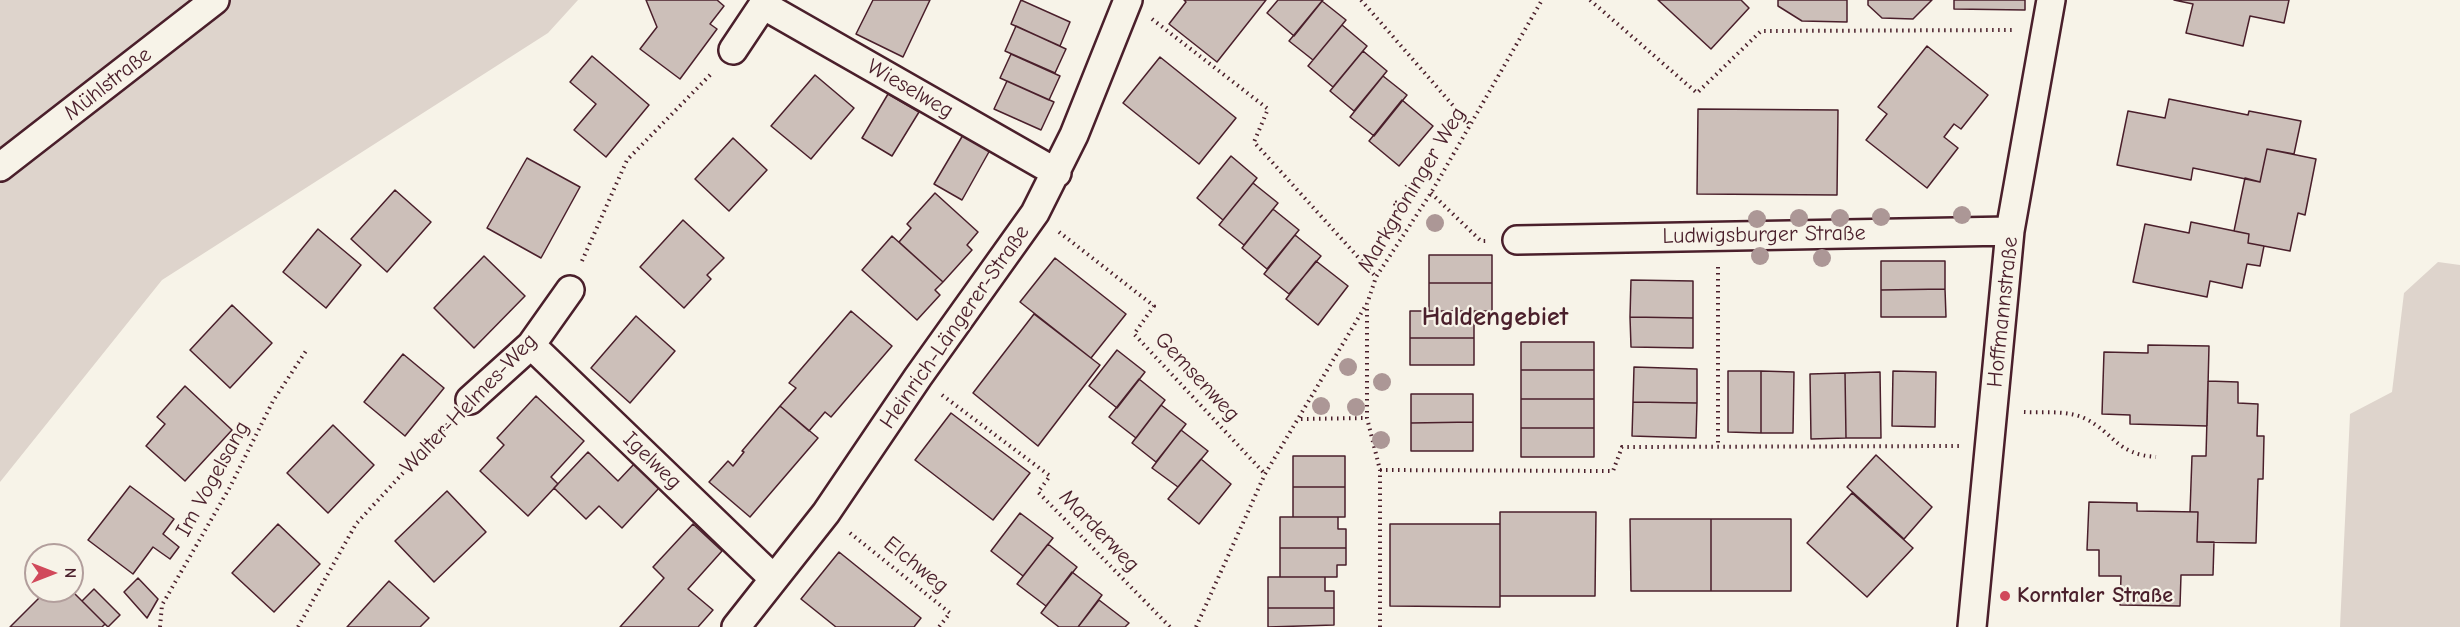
<!DOCTYPE html>
<html>
<head>
<meta charset="utf-8">
<style>
	body { margin:0 }
	#map { position:relative; width:2460px; height:627px; overflow:hidden; background:#f7f3e8; font-family:"Comic Neue",sans-serif }
	canvas { display:block }
	.north { position:absolute; left:24px; top:543px; width:60px; height:60px; box-sizing:border-box; background:#f7f3e8; border:2px solid #b29e9c; border-radius:50%; rotate:90deg; font-size:16px; font-weight:700; line-height:24px; text-align:center; color:#4a1f2b }
	.north::after { content:''; display:block; margin:auto; width:21px; height:27px; background:#d1495b; clip-path:polygon(50% 0,100% 100%,50% 72%,0 100%) }
</style>
</head>
<body>
<div id="map">
<canvas width="2460" height="627"></canvas>
<div class="north">N</div>
</div>
<script>
const ctx = document.querySelector('canvas').getContext('2d');
ctx.lineJoin = 'round';
function fillPath(path, color) { ctx.fillStyle = color; ctx.fill(path, 'evenodd'); }
function trace(path, color, width, dash) { ctx.strokeStyle = color; ctx.lineWidth = width; ctx.lineCap = dash ? 'butt' : 'round'; ctx.setLineDash(dash || []); ctx.stroke(path); }
function label(font, color, halo, rows, align = 'center') {
  ctx.font = font + ' "Comic Neue",sans-serif'; ctx.lineWidth = 4.5; ctx.setLineDash([]); ctx.textBaseline = 'middle'; ctx.strokeStyle = halo; ctx.fillStyle = color; for (const [text, x, y, turn = 0] of rows) {
    ctx.save(); ctx.translate(x, y); ctx.rotate((+turn || 0) * Math.PI / 180); ctx.textAlign = isNaN(turn) ? turn : align; if (halo) ctx.strokeText(text, 0, 0); ctx.fillText(text, 0, 0); ctx.restore();
  }
}
const green = new Path2D(`
	M0 0H578L548 33 162 280 0 482Z
	M2438 262 2460 265V627H2340L2350 414 2392 392 2404 293Z`);
const building = new Path2D(`
	M646 0H717L724 6 710 24 717 29 680 79 640 49 657 27Z
	M873 0H930L903 57 856 34Z
	M1021 0 1070 22 1060 46 1011 24Z
	M1184 0H1266L1217 62 1169 24 1186 2Z
	M1278 0H1323L1294 36 1267 13Z
	M1658 0H1741L1749 8 1711 49Z
	M1778 0H1847V22L1802 21 1778 6Z
	M1868 0H1932L1913 19 1882 18 1868 5Z
	M1954 0H2025V10L1954 9Z
	M2174 0H2289L2284 23 2250 16 2243 46 2186 33 2193 4Z
	M1322 1 1346 20 1313 60 1289 41Z
	M1342 25 1367 46 1333 87 1308 66Z
	M1016 26 1066 49 1055 73 1005 51Z
	M1927 46 1988 95 1961 129 1954 124 1944 137 1958 148 1927 188 1866 140 1887 114 1878 107Z
	M1363 51 1387 71 1354 111 1330 91Z
	M1011 54 1060 76 1049 100 1000 78Z
	M592 56 649 105 606 157 574 130 596 104 570 82Z
	M1160 57 1236 118 1199 164 1123 103Z
	M815 75 854 108 811 159 771 126Z
	M1383 76 1407 95 1374 136 1350 117Z
	M1007 81 1054 102 1041 130 994 109Z
	M888 94 919 112 892 156 862 138Z
	M2169 99 2248 115 2249 111 2301 121 2294 154 2267 149 2260 182 2193 168 2191 180 2117 165 2128 111 2165 118Z
	M1402 100 1433 126 1399 166 1369 141Z
	M1698 109 1838 110 1837 195 1697 194Z
	M963 135 990 150 962 200 934 184Z
	M733 138 767 170 729 211 695 179Z
	M2267 149 2316 159 2305 215 2298 213 2290 251 2248 243 2249 234 2234 231 2245 178 2260 182Z
	M1231 156 1257 178 1223 220 1197 198Z
	M527 158 580 187 541 258 487 228Z
	M1253 183 1278 203 1244 245 1219 225Z
	M395 190 431 222 387 272 351 239Z
	M935 193 978 232 967 245 972 250 943 282 899 242 911 228 907 224Z
	M1273 209 1299 230 1267 269 1242 248Z
	M683 220 724 258 707 275 711 279 684 308 640 267Z
	M2191 222 2249 234 2248 243 2264 246 2260 266 2247 264 2242 288 2210 281 2207 297 2133 282 2145 224 2189 233Z
	M318 229 361 265 326 308 283 272Z
	M1295 235 1321 256 1289 294 1264 274Z
	M892 236 943 282 935 290 940 295 917 320 862 270Z
	M1429 255H1492V283H1429Z
	M484 256 525 296 474 348 434 308Z
	M1055 258 1126 314 1091 358 1020 302Z
	M1316 261 1348 286 1318 325 1286 299Z
	M1881 261H1945V289L1881 290Z
	M1631 280 1693 281V318L1630 317Z
	M1429 283H1492V311H1429Z
	M1945 289 1946 317H1881V290Z
	M232 305 272 343 230 388 190 350Z
	M851 311 892 346 831 417 825 412 809 431 780 406 796 388 789 383Z
	M1410 311H1474V338H1410Z
	M1034 314 1100 365 1038 446 973 393Z
	M636 316 675 351 630 403 591 368Z
	M1630 317 1693 318V348L1631 347Z
	M1410 338H1474V365H1410Z
	M1521 342H1594V370H1521Z
	M2148 345 2209 346 2207 426 2130 424V415L2102 414 2104 352 2148 353Z
	M1117 350 1145 372 1117 408 1089 386Z
	M403 354 444 388 405 436 364 402Z
	M1634 367 1697 369V403L1633 402Z
	M1521 370H1594V399H1521Z
	M1728 371H1761V433L1728 432Z
	M1761 371 1794 372 1793 433H1761Z
	M1893 371 1936 372 1935 427 1892 426Z
	M1880 372 1881 438H1846L1845 373Z
	M1845 373 1846 438 1811 439 1810 374Z
	M1139 379 1165 400 1136 438 1109 417Z
	M2208 381 2238 382V403L2258 404 2257 436H2264L2263 479H2258L2256 543 2197 542 2198 512H2190L2192 456H2206Z
	M185 386 232 430 185 481 146 446 165 424 157 417Z
	M1411 394H1473V422L1411 423Z
	M536 396 584 441 551 477 558 484 528 516 480 471 504 445 497 438Z
	M1521 399H1594V428H1521Z
	M1633 402 1697 403 1696 438 1632 436Z
	M1161 405 1186 424 1156 462 1132 443Z
	M780 406 818 438 750 517 709 482 728 461 733 466 744 452 742 451Z
	M951 413 1030 473 993 520 915 460Z
	M1473 422V451H1411V423Z
	M333 425 374 465 328 513 287 473Z
	M1521 428H1594V457H1521Z
	M1181 430 1208 451 1178 487 1152 468Z
	M588 452 618 481 635 463 660 487 622 528 599 506 586 519 554 488Z
	M1876 455 1932 507 1904 539 1847 487Z
	M1293 456H1345V487H1293Z
	M1201 459 1231 484 1199 524 1168 499Z
	M130 486 174 519 163 534 179 547 170 559 153 547 133 574 88 540Z
	M1293 487H1345V517H1293Z
	M447 491 486 532 434 582 395 541Z
	M1852 493 1913 548 1867 597 1807 543Z
	M2089 502 2137 503V511L2198 512 2197 542H2214L2213 575H2181L2180 606 2120 605 2121 576H2099V550H2087Z
	M1500 512H1596L1595 596H1500Z
	M1020 513 1053 538 1023 576 991 551Z
	M1280 517H1338V529H1346V548H1280Z
	M1630 519H1711V591H1631Z
	M1711 519H1791V591H1711Z
	M278 524 320 564 274 612 232 573Z
	M693 524 722 551 688 589 713 610 698 627H620L664 578 653 567Z
	M1390 524H1500V607L1390 606Z
	M1048 544 1077 567 1046 606 1017 584Z
	M1280 548H1346V565H1337V577H1280Z
	M839 552 921 618 914 627H836L801 599Z
	M1072 572 1102 595 1078 627H1059L1041 613Z
	M1268 577H1325V591H1334V608H1268Z
	M138 578 158 599 147 618 124 592Z
	M389 581 429 618 420 627H347Z
	M94 589 120 615 108 627 82 601Z
	M46 591H72L105 624 102 627H10Z
	M1099 600 1129 623 1125 627H1078Z
	M1268 608H1334V625L1268 627Z`);
const path = new Path2D(`
	M1361 0 1470 125
	M1590 0 1697 93 1761 31 2015 30
	M1152 19 1268 109 1254 142 1376 277
	M1431 193 1481 241H1488
	M1059 232 1154 306 1134 334 1265 474
	M582 261 627 160 712 73
	M1718 267V447
	M942 395 1050 476 1038 492 1170 627
	M2024 412C2043 413 2066 410 2084 418 2115 433 2115 454 2156 457
	M1301 419 1367 418
	M1380 470 1613 471 1622 447 1960 446
	M850 533 950 613 939 627
	M160 627 162 605 230 487 273 401 306 351
	M298 627 356 524 449 423
	M1196 627 1265 474 1366 305
	M1380 627V470L1367 418V304L1376 277 1431 193 1542 0`);
const street = new Path2D(`
	M733 50 763 5 1057 173
	M0 167 215 0
	M1517 240 2010 231
	M531 345 773 578
	M470 400 531 345 570 290
	M736 627 826 513 918 377 1035 213 1074 135 1128 0
	M1972 627 2010 231 2051 0`);
const trees = [
	[1962,215],
	[1881,217],
	[1799,218],
	[1840,218],
	[1757,219],
	[1435,223],
	[1760,256],
	[1822,258],
	[1348,367],
	[1382,382],
	[1321,406],
	[1356,407],
	[1381,440]
];
const markers = [
	[2005,596,6,"#d1495b"]
];
const streetNames = [
	["Mühlstraße",108,84,-38],
	["Wieselweg",910,89,30],
	["Markgröninger Weg",1412,190,-59],
	["Ludwigsburger Straße",1764,235,-1],
	["Hoffmannstraße",2003,312,-84],
	["Heinrich-Längerer-Straße",955,327,-55],
	["Gemsenweg",1197,377,47],
	["Walter-Helmes-Weg",469,404,-46],
	["Igelweg",652,461,44],
	["Im Vogelsang",213,479,-61],
	["Marderweg",1099,531,46],
	["Elchweg",916,565,39]
];
const poiNames = [
	["Korntaler Straße",2017,596]
];
const quarterNames = [
	["Haldengebiet",1495,318]
];
fillPath(green, '#ded4cc');
fillPath(building, '#ccbfb9');
trace(building, '#4a1f2b', 1.5);
trace(street, '#4a1f2b', 32);
trace(path, '#4a1f2b', 4, [1.5, 4.5]);
trace(street, '#f7f3e8', 27);
ctx.fillStyle = '#ac9796';
for (const [x, y] of trees) { ctx.beginPath(); ctx.arc(x, y, 9, 0, 2 * Math.PI); ctx.fill(); }
for (const [x, y, r, color] of markers) { const dot = new Path2D(); dot.arc(x, y, r, 0, 2 * Math.PI); ctx.fillStyle = color; ctx.fill(dot); trace(dot, '#f7f3e8', 2); }
label('22px', '#4a1f2b', '#f7f3e8', streetNames);
label('bold 22px', '#4a1f2b', '#f7f3e8', poiNames, 'left');
label('bold 26px', '#4a1f2b', '#f7f3e8', quarterNames);
</script>
</body>
</html>
